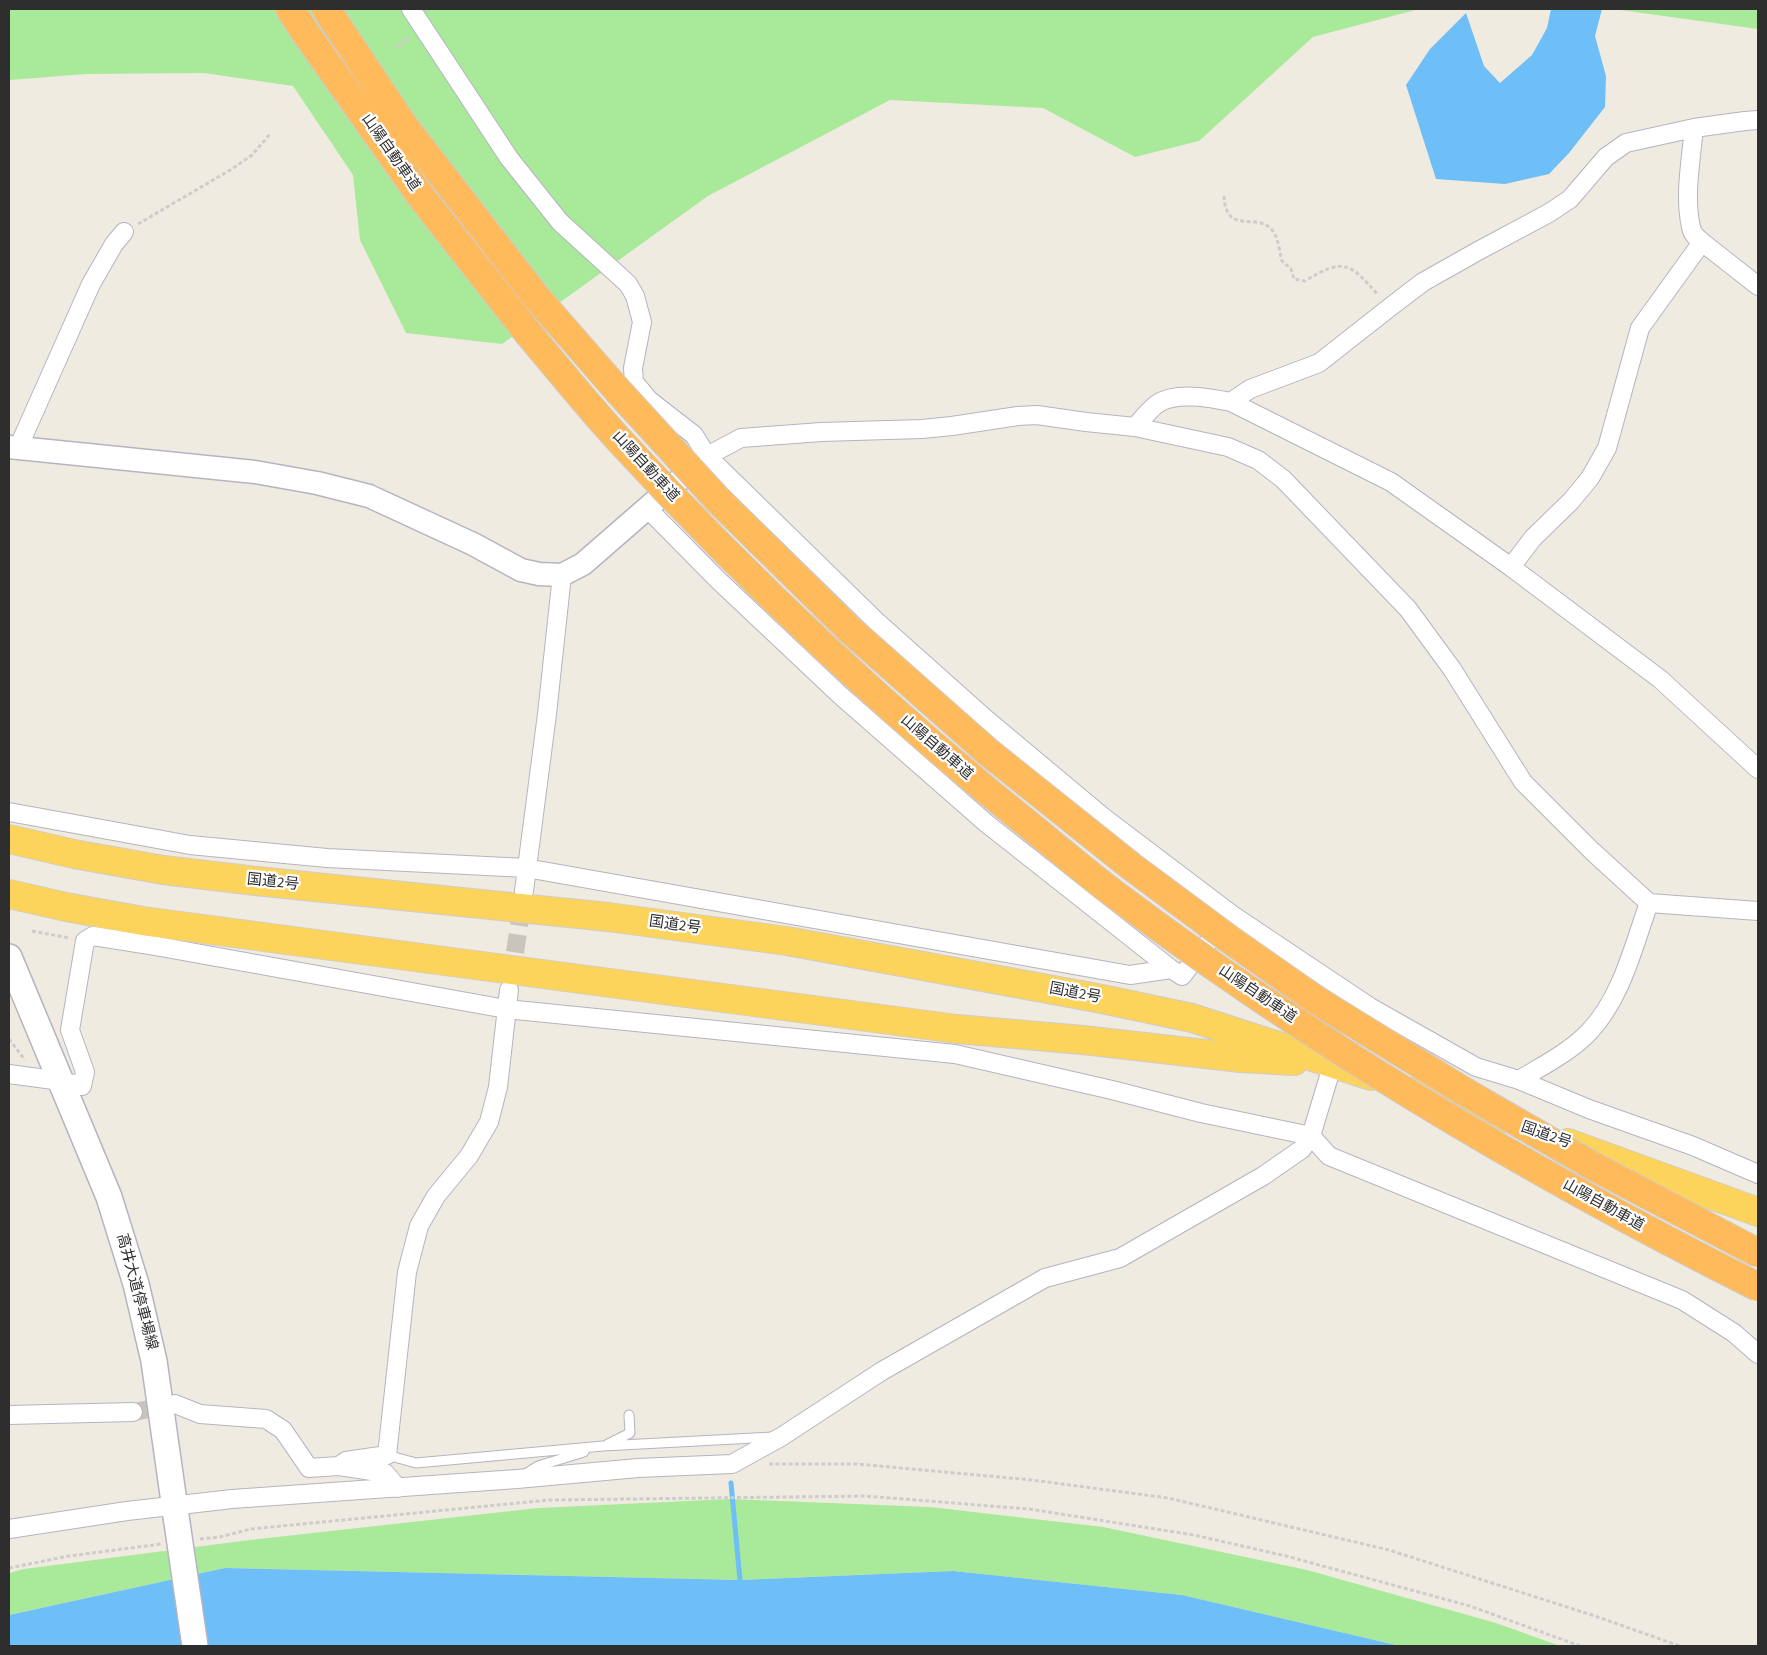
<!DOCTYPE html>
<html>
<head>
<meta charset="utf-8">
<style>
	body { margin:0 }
	#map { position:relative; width:1767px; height:1655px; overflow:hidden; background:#f0ebe0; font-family:"Source Sans 3",sans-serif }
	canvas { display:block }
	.frame { position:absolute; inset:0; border:10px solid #2e2e2e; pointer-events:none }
</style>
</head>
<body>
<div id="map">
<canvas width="1767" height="1655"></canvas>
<div class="frame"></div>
</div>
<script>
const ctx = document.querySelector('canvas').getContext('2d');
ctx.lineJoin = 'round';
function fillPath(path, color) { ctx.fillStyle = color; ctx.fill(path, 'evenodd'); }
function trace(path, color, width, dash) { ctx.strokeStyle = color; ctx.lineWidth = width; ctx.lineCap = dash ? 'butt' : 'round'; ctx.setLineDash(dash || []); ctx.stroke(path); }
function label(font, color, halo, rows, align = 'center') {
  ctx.font = font + ' "Source Sans 3","Noto Sans JP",sans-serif'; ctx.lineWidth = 4.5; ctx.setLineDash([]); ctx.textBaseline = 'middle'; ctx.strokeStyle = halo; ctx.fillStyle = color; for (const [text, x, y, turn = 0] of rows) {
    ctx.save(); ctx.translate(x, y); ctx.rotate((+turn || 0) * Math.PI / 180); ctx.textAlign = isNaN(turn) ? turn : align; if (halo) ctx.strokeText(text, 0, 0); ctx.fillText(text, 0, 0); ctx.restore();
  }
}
const green = new Path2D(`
	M9 9H1419L1313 37 1199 141 1135 157 1043 108 890 100 708 196 502 344 406 333 360 240 353 175 293 86 204 73 87 74 9 80Z
	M1613 9H1758V29Z
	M730 1499 930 1507 1103 1527 1307 1570 1496 1623 1560 1646H1400L1182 1595 953 1571 740 1580 225 1568 9 1615V1573L24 1569 250 1540 538 1508Z`);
const water = new Path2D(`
	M1551 9H1602L1595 36 1606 76 1605 107 1569 153 1549 174 1505 184 1436 179 1406 85 1430 49 1466 13 1484 66 1500 83 1532 55 1547 28Z
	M225 1568 740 1580 953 1571 1182 1595 1400 1646H9V1615Z`);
const stream = new Path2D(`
	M731 1483 740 1580`);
const minorTunnel = new Path2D(`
	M511 979 523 899
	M133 1412 172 1405`);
const path = new Path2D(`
	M395 48 411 36
	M1224 196C1226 235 1254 213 1270 228 1279 236 1279 251 1282 261L1291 269 1294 279 1305 281C1344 257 1350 263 1378 295
	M138 224 232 169 252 155 271 133
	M32 931 69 938
	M9 1039 25 1060
	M769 1464H857L1032 1480 1168 1498 1389 1550 1592 1615 1680 1646
	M200 1539 220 1537 251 1529 549 1500 865 1496 1029 1509 1194 1535 1286 1556 1470 1606 1580 1646
	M9 1568 69 1556 161 1544`);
const service = new Path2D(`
	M608 1444 630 1433 629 1415
	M387 1455 416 1463 603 1446 773 1437
	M524 1475 538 1466 584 1452`);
const minor = new Path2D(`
	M411 9 509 158 560 222 628 284 635 296 642 322 633 368 634 382 649 400 694 435 707 456 876 621 987 720 1103 817 1231 914 1370 1007 1476 1067 1519 1080 1589 1109 1693 1146 1758 1174
	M1694 128C1691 160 1684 196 1691 227 1692 234 1697 238 1702 242L1758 286
	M1231 402 1250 389 1319 363 1389 308 1423 282 1478 251 1549 213 1570 199 1606 157 1626 143 1694 128 1745 121 1758 120
	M1135 427C1142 419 1149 410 1157 404 1175 391 1211 398 1231 402L1391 482 1511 567 1660 679 1758 769
	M18 448 91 284 114 244 124 232
	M707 456 741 438 821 432 922 429 952 426 1018 416 1037 415 1086 422 1135 427 1228 447 1258 460 1283 479 1408 609 1452 669 1523 782 1592 851 1649 903 1758 911
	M647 508 718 580 840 695 986 823 1171 969 1182 976 1224 922
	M1511 567 1533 538 1571 501 1590 478 1607 448 1640 328 1702 242
	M9 812 190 845 327 858 526 868 1130 975 1171 969
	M524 891 547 714 562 575
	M9 1074 61 1081 82 1086 85 1072 70 1030 85 941 93 936 156 946 506 1009 955 1054 1112 1090 1201 1113 1311 1136 1329 1156 1682 1300 1734 1333 1758 1354
	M1519 1080C1542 1066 1570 1052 1589 1032 1622 997 1633 947 1649 903
	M175 1404 200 1414 266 1419 283 1430 309 1468 339 1466 385 1473 398 1488
	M9 1415 133 1412
	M339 1466 346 1461 387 1455 407 1272 419 1226 436 1196 469 1156 489 1122 498 1087 509 990
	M9 1529 127 1511 232 1499 517 1479 638 1468 732 1464 781 1437 882 1371 1045 1278 1120 1258 1263 1176 1302 1149 1311 1136 1333 1063 1363 1018`);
const tertiary = new Path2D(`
	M9 447 255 472 317 483 369 496 473 544 521 570 539 574 562 575 583 564 707 456`);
const secondary = new Path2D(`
	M9 957 109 1197 136 1284 154 1361 176 1516`);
const trunk = new Path2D(`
	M9 839 74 854 163 870 256 881 608 917 787 941 1102 999 1192 1018 1371 1076
	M9 894 66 907 143 921 957 1029 1083 1040 1241 1058 1294 1061
	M1417 1091 1499 1119
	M1568 1143 1758 1212`);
const motorway = new Path2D(`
	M290 9 304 31 422 198 528 333
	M326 9 404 126 537 298`);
const secondaryBridge = new Path2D(`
	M176 1516 195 1646`);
const motorwayBridge = new Path2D(`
	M537 298 619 392 718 500 849 629 988 752 1132 867 1229 939 1316 1000 1465 1092 1593 1166 1758 1253
	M528 333C558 369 588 406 620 441 750 582 890 714 1040 834 1064 854 1088 874 1113 893 1315 1045 1533 1174 1758 1287`);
const streetNames = [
	["山陽自動車道",390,153,55],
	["山陽自動車道",645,467,47],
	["山陽自動車道",936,748,41],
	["国道2号",273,883,6],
	["国道2号",675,926,8],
	["国道2号",1075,994,11],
	["山陽自動車道",1257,995,34],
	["国道2号",1546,1136,19],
	["山陽自動車道",1603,1206,29],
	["高井大道停車場線",136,1292,75]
];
fillPath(green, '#a9e99a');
fillPath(water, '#6ebef7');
trace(stream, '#6ebef7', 5);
trace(minorTunnel, '#c9c5bc', 18, [18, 9]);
trace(service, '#b4b4c2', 11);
trace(minor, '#b4b4c2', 20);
trace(tertiary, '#b4b4c2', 25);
trace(secondary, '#b4b4c2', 28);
trace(trunk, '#cdcdcd', 30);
trace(motorway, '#cdcdcd', 30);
trace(path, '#cdcdcd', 3, [4, 2.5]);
trace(service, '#fff', 9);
trace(minor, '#fff', 18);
trace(tertiary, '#fff', 22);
trace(secondary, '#fff', 25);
trace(trunk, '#fcd35b', 28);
trace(motorway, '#ffba5b', 28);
trace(secondaryBridge, '#b4b4c2', 28, []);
trace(motorwayBridge, '#cdcdcd', 30, []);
trace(secondaryBridge, '#fff', 25);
trace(motorwayBridge, '#ffba5b', 28);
label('15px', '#2e2e2e', '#fff', streetNames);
</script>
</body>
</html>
